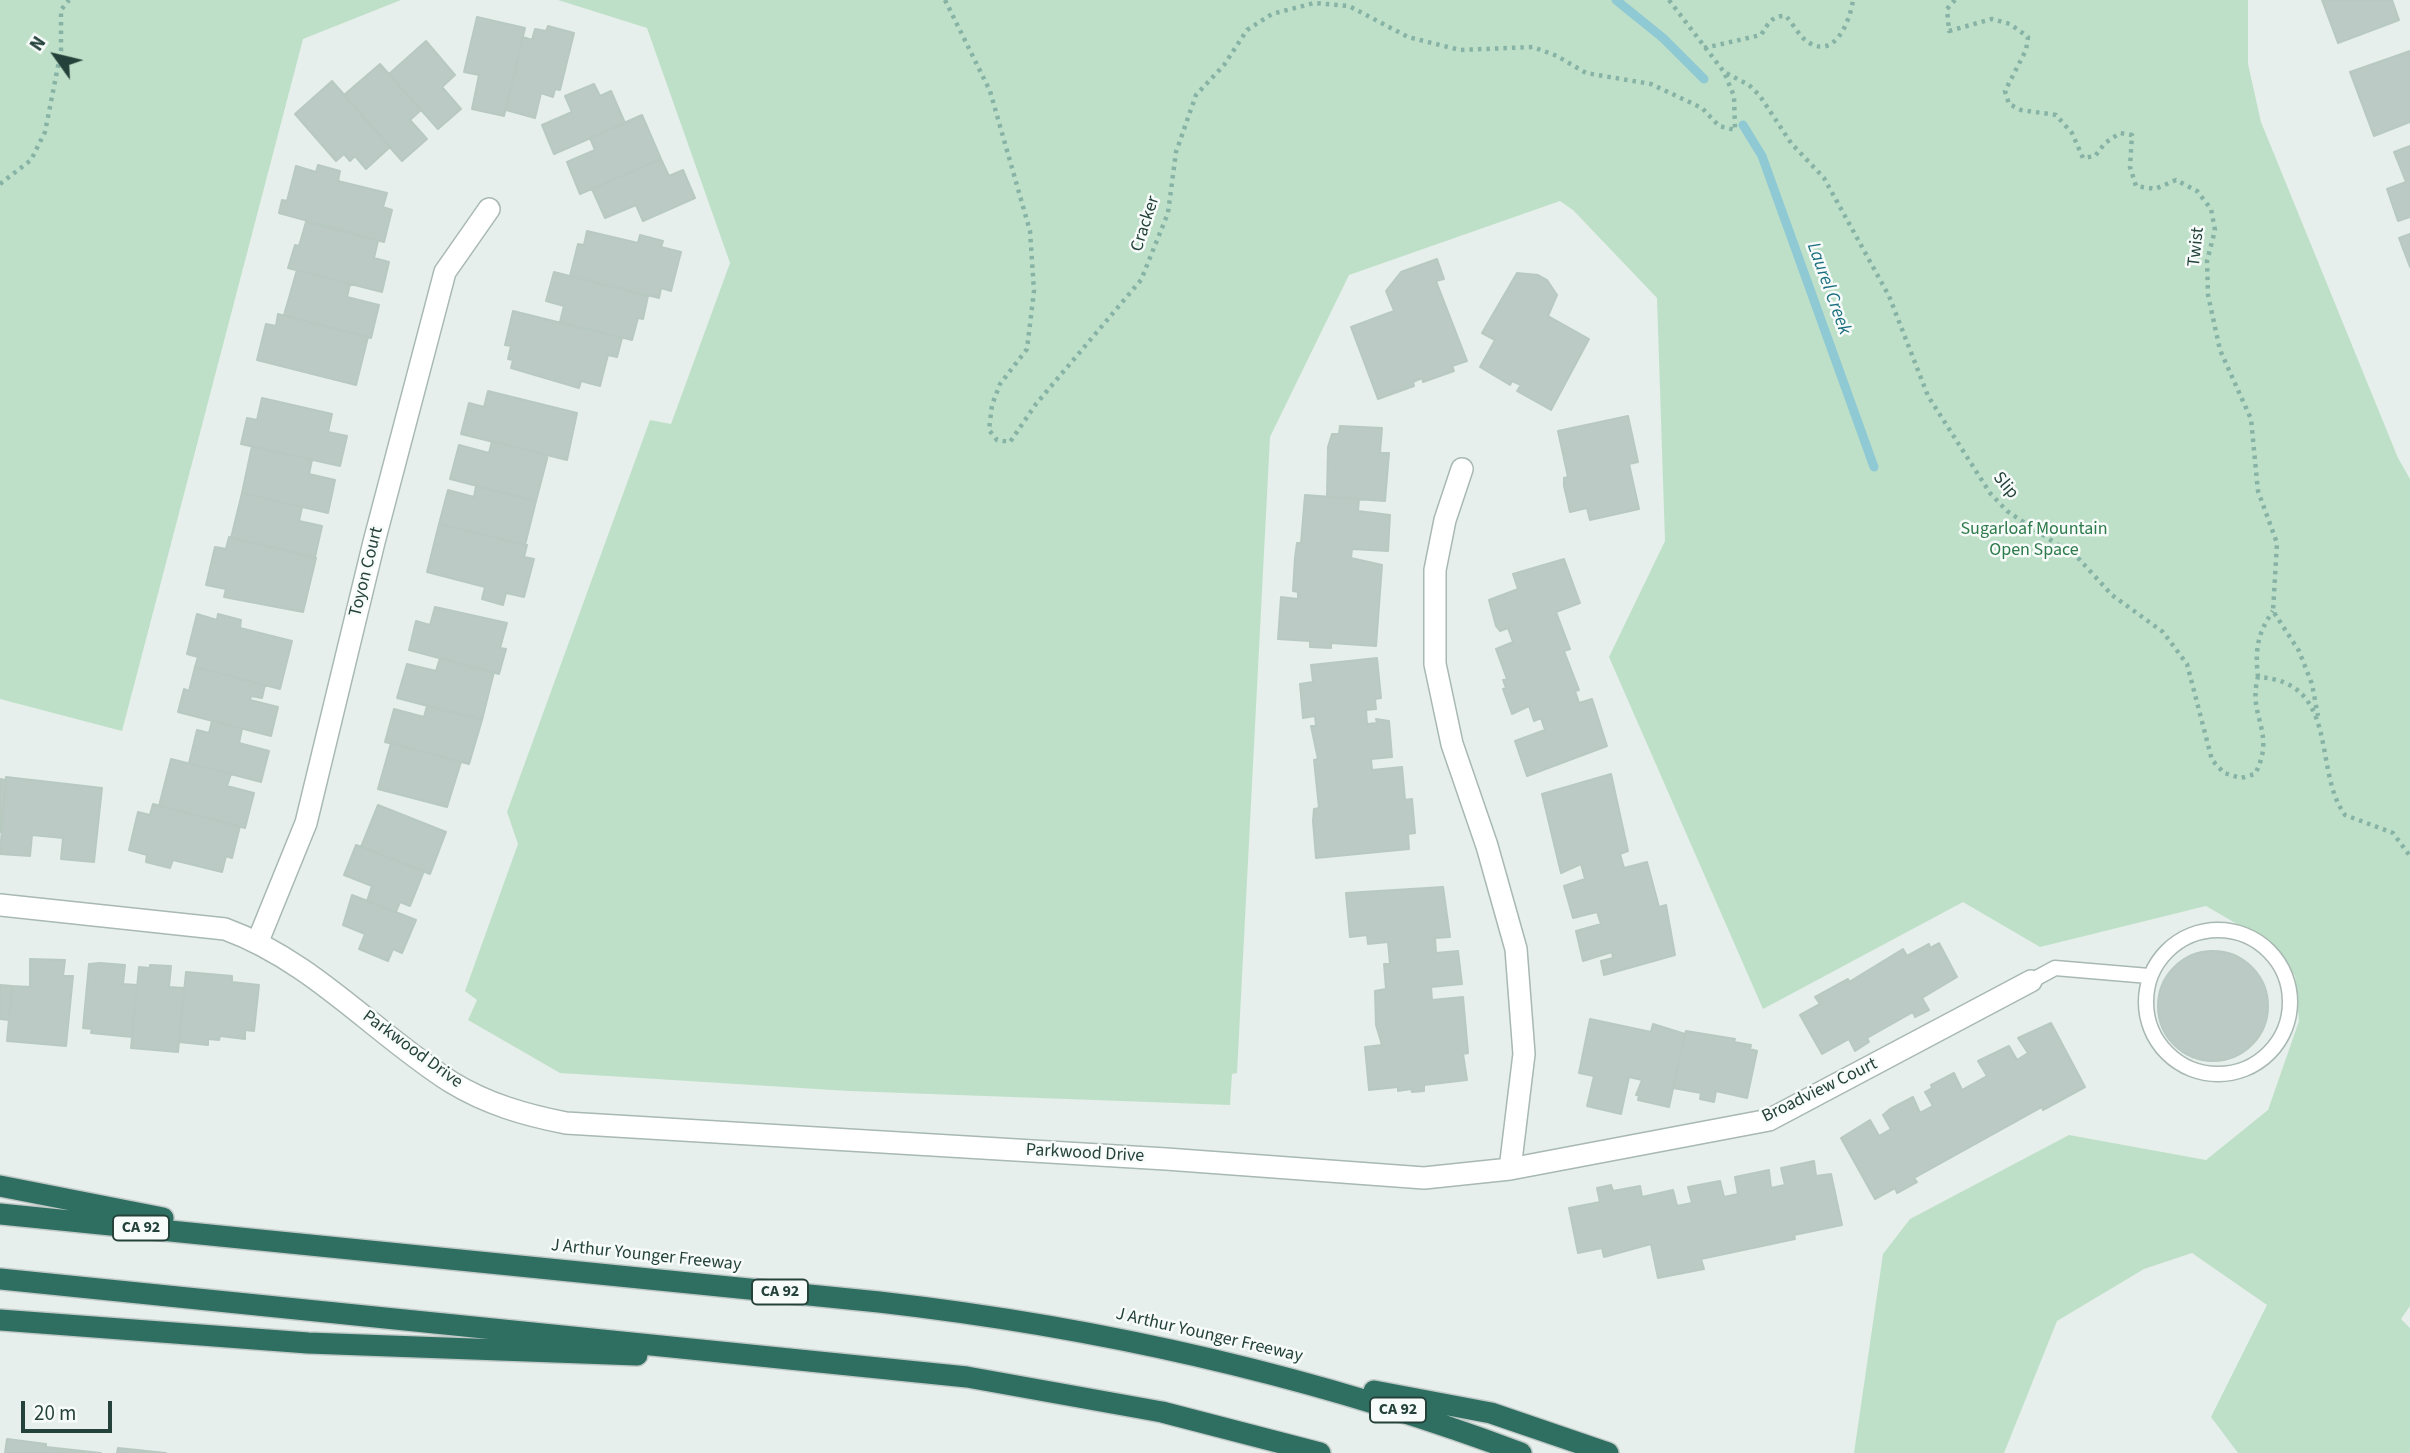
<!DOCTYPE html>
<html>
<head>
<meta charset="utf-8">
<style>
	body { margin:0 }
	#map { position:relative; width:2410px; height:1453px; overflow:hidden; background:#e6efeb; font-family:"Source Sans 3",sans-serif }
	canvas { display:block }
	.north { position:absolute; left:21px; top:21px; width:70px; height:70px; -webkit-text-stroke:5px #f7fbf9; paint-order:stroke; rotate:304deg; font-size:19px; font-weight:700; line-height:28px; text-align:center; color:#24423a }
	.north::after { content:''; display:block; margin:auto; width:24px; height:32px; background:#24423a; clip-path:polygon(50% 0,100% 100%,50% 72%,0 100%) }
	.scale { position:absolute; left:21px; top:1401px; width:91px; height:32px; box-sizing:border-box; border:4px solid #24423a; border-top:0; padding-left:9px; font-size:21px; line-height:24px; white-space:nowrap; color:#24423a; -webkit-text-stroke:5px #f7fbf9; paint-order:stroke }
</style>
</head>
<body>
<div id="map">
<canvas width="2410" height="1453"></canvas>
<div class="north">N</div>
<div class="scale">20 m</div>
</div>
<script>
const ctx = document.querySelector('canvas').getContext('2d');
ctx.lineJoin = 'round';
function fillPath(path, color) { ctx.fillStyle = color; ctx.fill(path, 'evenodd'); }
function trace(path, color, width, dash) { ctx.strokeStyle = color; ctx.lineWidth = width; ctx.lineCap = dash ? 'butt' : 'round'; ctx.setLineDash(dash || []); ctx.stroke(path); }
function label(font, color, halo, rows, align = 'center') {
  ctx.font = font + ' "Source Sans 3",sans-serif'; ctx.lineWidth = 5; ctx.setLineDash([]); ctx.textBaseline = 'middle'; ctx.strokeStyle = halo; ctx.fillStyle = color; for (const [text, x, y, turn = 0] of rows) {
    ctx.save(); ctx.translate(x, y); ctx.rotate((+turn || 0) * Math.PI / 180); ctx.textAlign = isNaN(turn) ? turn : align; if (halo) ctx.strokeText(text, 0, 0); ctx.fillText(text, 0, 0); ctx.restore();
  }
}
const green = new Path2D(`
	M0 0H401L303 39 122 731 0 699Z
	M558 0H2248V64L2261 122 2398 458 2410 479V1306L2401 1319 2410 1328V1453H2238L2211 1417 2267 1305 2192 1253 2144 1269 2057 1321 2004 1453H1854L1883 1254 1910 1219 2069 1135 2206 1160 2268 1110 2299 1021 2295 976 2268 942 2206 906 2040 947 1963 902 1763 1009 1609 657 1665 541 1657 298 1573 210 1560 201 1349 275 1270 437 1237 1073 1232 1074 1230 1105 849 1091 560 1073 468 1020 477 1000 465 991 518 844 507 812 650 420 671 424 730 263 647 28Z`);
const stream = new Path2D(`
	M1616 0 1663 38 1704 79
	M1743 125 1762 156 1874 467`);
const building = new Path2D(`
	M2322 0H2392L2399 20 2338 43Z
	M477 17 525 28 504 116 472 109 479 75 464 72Z
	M548 26 574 33 560 90 555 89 553 97 541 93 535 118 506 110 523 37 532 40 535 29 546 31Z
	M426 41 455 75 442 87 461 109 438 129 389 74Z
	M2410 51V122L2374 136 2350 72Z
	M380 64 421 110 410 120 427 139 402 161 344 95Z
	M332 81 390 147 366 169 355 156 350 161 344 154 336 161 295 114Z
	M594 84 600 96 611 91 625 123 554 154 542 125 572 112 565 96Z
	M642 115 661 159 580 194 567 162 595 150 590 138Z
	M2410 146V217L2398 221 2387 189 2406 182 2394 152Z
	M661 159 669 176 683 170 695 198 643 221 636 205 605 218 592 189Z
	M318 165 340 171 338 181 387 193 383 207 392 210 384 242 279 213 282 200 287 201 296 166 316 172Z
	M306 222 378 241 374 258 389 262 382 292 288 268 295 245 299 246Z
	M587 231 638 243 640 235 663 241 661 247 681 252 671 291 661 288 659 298 570 276 578 244 584 245Z
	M2410 234V267L2399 238Z
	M1437 259 1444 279 1436 281 1467 361 1452 366 1454 371 1423 382 1422 378 1413 382 1414 386 1378 399 1351 327 1394 311 1386 291 1401 272Z
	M297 270 350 284 347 297 379 305 371 338 284 315Z
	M554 272 648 296 643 319 638 318 632 340 560 322 564 306 546 301Z
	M1517 273 1538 275 1547 280 1557 295 1548 316 1589 339 1551 410 1517 391 1521 385 1512 381 1510 385 1480 367 1495 340 1482 333Z
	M513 311 622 338 617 357 608 355 600 386 581 381 579 388 511 368 513 360 508 359 511 346 505 345Z
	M278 314 368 337 356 385 257 360 266 324 276 326Z
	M488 391 577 413 567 460 461 434 469 403 484 407Z
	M262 398 332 414 328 432 347 436 340 466 241 444 247 418 257 420Z
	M1628 416 1638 462 1629 464 1639 509 1590 520 1587 508 1570 512 1564 486V478L1568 477 1558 431Z
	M1340 426 1382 428 1380 453H1389L1385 501 1327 497 1328 447 1332 434H1339Z
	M492 441 548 455 536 501 450 479 459 445 489 453Z
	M252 446 312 460 309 474 335 480 328 513 242 493Z
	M476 486 536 501 525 545 439 524 448 490 474 497Z
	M242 493 302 507 299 521 322 526 315 557 231 538Z
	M1305 495 1359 499 1358 511 1390 515 1388 551 1352 549 1351 558 1382 565 1376 646 1331 643V648L1310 647V641L1278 639 1281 597 1298 599V592L1293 591 1295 558 1297 543H1301Z
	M439 524 527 545 524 557 534 559 524 597 506 593 503 605 482 599 485 587 427 572Z
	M229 537 316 558 303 612 224 597 226 589 206 585 215 547 226 549Z
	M1564 559 1580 603 1556 612 1570 649 1564 651 1579 690 1575 691 1579 703 1592 699 1607 746 1527 776 1515 741 1545 730 1541 718 1534 721 1529 706 1512 714 1503 689 1506 688 1503 680 1507 679 1496 649 1513 642 1508 628 1500 631 1496 626 1489 600 1518 589 1513 574Z
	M435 607 507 623 500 648 506 649 499 674 409 650 416 621 430 625Z
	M197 614 217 620 218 614 241 620 240 628 292 641 280 689 195 667 198 657 187 654Z
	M440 658 494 672 482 720 397 698 407 664 436 671Z
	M1377 658 1381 698 1375 699 1376 709 1366 710 1367 724 1377 723 1376 719 1389 721 1392 757 1371 759 1372 770 1402 767 1405 800 1412 799 1415 833 1408 834 1409 849 1316 858 1313 821 1314 809 1319 808 1314 760 1318 759 1311 726H1316L1315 716 1303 718 1300 684 1313 682 1311 665Z
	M195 667 265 685 262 698 251 696 250 700 278 707 271 736 178 712 184 689 189 691Z
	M427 706 482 720 469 764 385 742 394 709 424 717Z
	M212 721 242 729 239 743 269 751 261 782 189 763 197 730 209 733Z
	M391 743 461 762 447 807 378 789Z
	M171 759 231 774 227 786 254 793 245 828 159 806Z
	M1611 774 1628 851 1620 854 1624 868 1647 862 1659 907 1666 905 1675 955 1604 975 1601 961 1613 958 1612 952 1583 961 1576 931 1601 924 1597 912 1573 918 1564 886 1585 879 1581 864 1561 873 1542 794Z
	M6 777 102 788 94 862 61 859 63 838 32 835 30 856 0 854Z
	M0 779 6 780 0 832Z
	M153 804 240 826 232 858 226 856 222 872 173 860 170 868 146 862 147 855 129 850 138 812 150 815Z
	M378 805 446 832 430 874 361 847Z
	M356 845 424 871 410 906 400 902 396 912 367 901 372 886 344 875Z
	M1443 887 1450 937 1435 938 1436 953 1458 951 1462 984 1431 987 1432 1000 1463 997 1468 1053 1463 1054 1467 1080 1424 1085V1091L1412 1092 1411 1089 1398 1091V1087L1369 1090 1365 1047 1382 1045 1376 1025 1375 991 1386 989 1384 964H1390L1388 942 1368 944 1367 935 1350 937 1346 893Z
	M352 895 416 920 402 953 393 949 388 961 359 949 365 934 343 925Z
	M1939 943 1957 977 1922 998 1929 1010 1915 1017 1913 1012 1867 1038 1869 1042 1855 1051 1849 1039 1822 1054 1800 1015 1820 1004 1815 997 1848 979 1849 982 1903 949 1907 956 1929 944 1930 948Z
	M2158 1006a55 55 0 1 1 110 0a55 55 0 1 1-110 0Z
	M30 959 65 960 63 976H73L66 1046 7 1041 12 986 30 987Z
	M100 963 125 965 123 984 137 985 132 1037 91 1033 92 1029 83 1028 89 964Z
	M150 965 171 966 169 987 184 988 178 1052 131 1048 139 967 150 968Z
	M186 972 232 976V982L259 985 254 1031 245 1030V1039L220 1036 219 1040 208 1039V1045L179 1042Z
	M0 985 12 986 9 1020 0 1019Z
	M1590 1019 1651 1032 1653 1024 1685 1034 1669 1107 1638 1100 1639 1095H1636L1642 1080 1629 1077 1621 1114 1587 1106 1594 1076 1579 1073Z
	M2051 1023 2085 1087 2043 1110 2042 1107 1914 1178 1917 1182 1897 1193 1895 1188 1875 1199 1841 1138 1870 1120 1879 1136 1891 1129 1883 1115 1890 1109 1913 1097 1920 1113 1933 1106 1925 1092 1932 1088 1931 1085 1954 1073 1962 1090 1987 1076 1978 1061 2009 1046 2017 1060 2028 1053 2018 1038Z
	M1686 1031 1735 1039 1734 1042 1751 1045 1750 1049 1757 1051 1747 1098 1716 1091 1714 1102 1700 1099 1701 1093 1673 1088Z
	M1814 1161 1816 1176 1831 1174 1842 1225 1794 1235 1795 1239 1701 1259 1704 1269 1658 1278 1651 1244 1604 1257 1602 1248 1578 1253 1569 1208 1600 1202 1597 1188 1611 1185 1613 1191 1640 1186 1642 1197 1673 1190 1677 1206 1692 1203 1688 1187 1720 1181 1724 1197 1738 1194 1735 1177 1769 1170 1771 1188 1785 1185 1781 1168Z
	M7 1439 46 1444V1447L101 1453H5Z
	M118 1448 166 1453H117Z`);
const path = new Path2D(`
	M945 0 990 91 1030 231 1034 291 1027 349 1000 384 992 405 989 430 997 440 1010 442 1036 404 1141 280 1168 213 1176 152 1196 95 1224 65 1247 30 1272 14 1314 3 1349 6 1408 37 1460 50 1533 47 1557 56 1586 73 1651 84 1702 108 1719 126 1735 130 1734 96 1724 72
	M1669 0 1724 72 1749 85 1760 96 1791 143 1824 178 1889 296 1928 396 1990 493 2007 511 2079 559 2112 595 2163 632 2187 664 2212 760 2224 773 2241 778 2255 774C2277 732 2247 717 2258 677 2341 682 2312 770 2345 815L2393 833 2410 856
	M1955 0 1947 9 1949 31 1992 19 2010 24 2028 37 2026 50 2005 91 2009 104 2021 110 2056 115 2072 133 2083 158 2095 156 2105 143 2120 133 2132 135 2130 167 2136 186 2155 189 2176 180 2197 191 2211 209 2215 230 2207 261 2208 295 2220 350 2251 419 2258 491 2277 543 2273 611 2299 651 2312 684 2318 716
	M1704 48 1761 35C1768 24 1772 15 1786 16 1792 23 1798 33 1804 39 1833 64 1850 22 1853 0
	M0 184 31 160 45 132 61 51V10L69 0
	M2258 677C2255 650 2257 634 2273 611`);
const lane = new Path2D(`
	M2146 1002a72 72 0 1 1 144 0a72 72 0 1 1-144 0Z
	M2031 981 2055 968 2149 976`);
const street = new Path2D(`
	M1462 469 1445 520 1435 570V664L1452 744 1487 846 1516 949 1524 1054 1510 1169
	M0 905 225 929C313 961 374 1033 451 1082 487 1104 525 1115 566 1123L1166 1159 1424 1178 1510 1169 1769 1120 2031 981
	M258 941 306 823 374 542 445 272 489 209`);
const highway = new Path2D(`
	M0 1186 163 1218
	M0 1214 879 1302C1099 1327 1313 1375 1521 1453
	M0 1279 967 1377 1162 1412 1320 1453
	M0 1320 308 1343 637 1355
	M1374 1391 1491 1413 1608 1453`);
const shields = [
	[141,1228,56],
	[780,1292,56],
	[1398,1410,56]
];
const shieldNames = [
	["CA 92",141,1228],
	["CA 92",780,1292],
	["CA 92",1398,1410]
];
const streetNames = [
	["Cracker",1146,224,-72],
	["Twist",2197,247,-84],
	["Slip",2005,486,50],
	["Toyon Court",367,572,-76],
	["Parkwood Drive",412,1050,36],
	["Broadview Court",1820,1091,-26],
	["Parkwood Drive",1085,1154,3],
	["J Arthur Younger Freeway",646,1256,6],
	["J Arthur Younger Freeway",1209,1336,13]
];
const parkNames = [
	["Sugarloaf Mountain",2034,530],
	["Open Space",2034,551]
];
const waterNames = [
	["Laurel Creek",1828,289,70]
];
fillPath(green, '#bfe0c8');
trace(stream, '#8ec9d4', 9);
fillPath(building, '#bbcac4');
trace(building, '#b8c9c2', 2);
trace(lane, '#a8b8b2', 17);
trace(street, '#a8b8b2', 24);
trace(highway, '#c2cac8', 24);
trace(path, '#86b3a5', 4.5, [3.5, 5]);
trace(lane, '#fff', 14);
trace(street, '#fff', 21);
trace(highway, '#2f6f62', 21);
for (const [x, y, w] of shields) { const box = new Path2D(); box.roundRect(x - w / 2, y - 12.5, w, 25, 5); ctx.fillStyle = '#f7fbf9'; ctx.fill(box); trace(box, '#24423a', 2); }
label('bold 16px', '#24423a', null, shieldNames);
label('18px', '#24423a', '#f7fbf9', streetNames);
label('18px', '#2d7a4b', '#f7fbf9', parkNames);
label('italic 19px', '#1c6f80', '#f7fbf9', waterNames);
</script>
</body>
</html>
